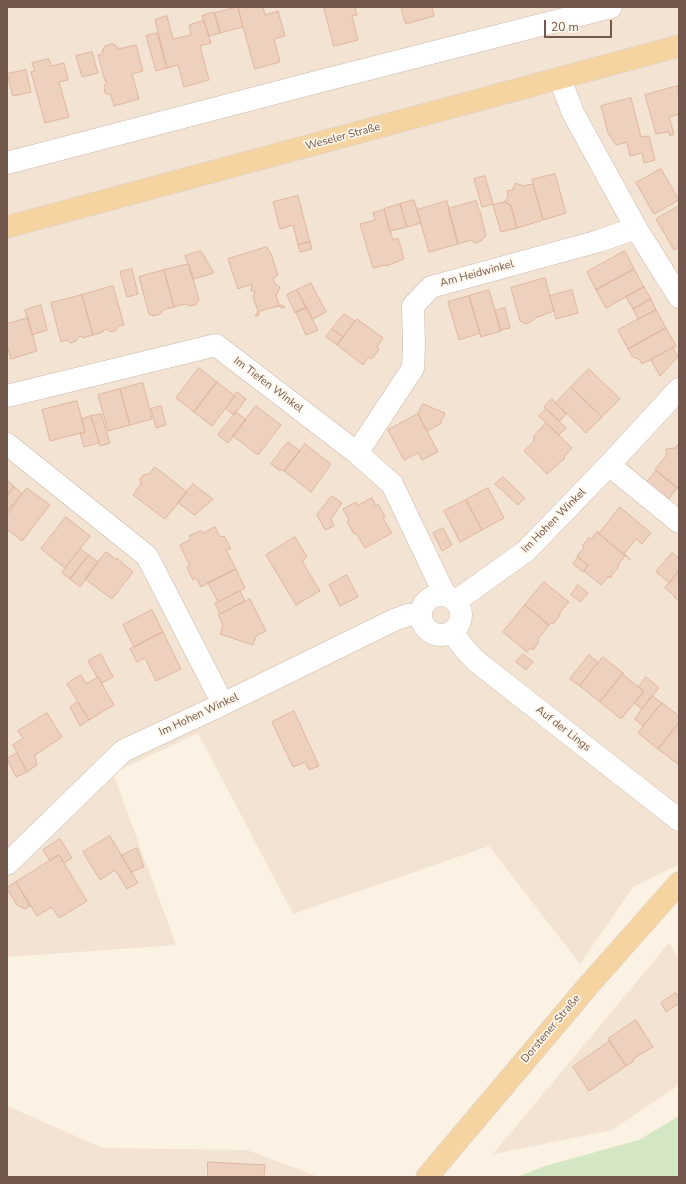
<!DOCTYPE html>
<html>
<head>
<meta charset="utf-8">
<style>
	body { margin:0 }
	#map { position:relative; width:686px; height:1184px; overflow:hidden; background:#fbf2e4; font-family:"Nunito Sans",sans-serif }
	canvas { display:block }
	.frame { position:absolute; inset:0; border:8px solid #72584c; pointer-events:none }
	.scale { position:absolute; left:544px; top:20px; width:68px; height:18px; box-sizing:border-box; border:2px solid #72584c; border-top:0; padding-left:5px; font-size:12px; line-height:14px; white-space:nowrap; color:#72584c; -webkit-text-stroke:3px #fef6ea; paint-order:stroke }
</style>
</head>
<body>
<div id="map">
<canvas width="686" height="1184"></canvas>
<div class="frame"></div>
<div class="scale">20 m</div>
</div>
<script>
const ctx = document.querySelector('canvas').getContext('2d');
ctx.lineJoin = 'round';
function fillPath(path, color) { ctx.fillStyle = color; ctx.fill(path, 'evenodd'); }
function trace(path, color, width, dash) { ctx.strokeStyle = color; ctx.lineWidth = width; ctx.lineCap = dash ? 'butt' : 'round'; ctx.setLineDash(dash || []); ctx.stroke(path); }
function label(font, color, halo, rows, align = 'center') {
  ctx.font = font + ' "Nunito Sans",sans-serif'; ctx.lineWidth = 3.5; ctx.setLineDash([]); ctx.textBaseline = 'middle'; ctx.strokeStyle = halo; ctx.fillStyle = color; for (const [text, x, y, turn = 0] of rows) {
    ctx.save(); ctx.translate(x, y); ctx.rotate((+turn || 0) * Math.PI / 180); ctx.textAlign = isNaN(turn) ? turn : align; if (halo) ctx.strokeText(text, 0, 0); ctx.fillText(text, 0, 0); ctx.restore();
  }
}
const residential = new Path2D(`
	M7 7H679V864L633 887 580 964 489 846 293 914 198 733 113 773 176 945 7 957Z
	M669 943 679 958V1085L612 1130 493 1154Z
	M7 1106 103 1148 247 1150 319 1177H7Z`);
const green = new Path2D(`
	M679 1116V1177H517L545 1166 639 1140Z`);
const building = new Path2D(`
	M238 7 243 27 220 33 215 13Z
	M238 7H263L265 15 278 11 285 36 274 39 280 62 255 69Z
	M324 7H355L357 15 352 16 358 40 334 46Z
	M401 7H432L434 16 406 24Z
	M214 12 220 33 209 36 202 16Z
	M167 16 173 39 191 35 189 25 204 20 211 43 200 46 209 80 184 87 178 65 167 68 155 20Z
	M157 33 167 68 156 71 146 36Z
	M113 44 118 47V49L136 45 143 71 132 74 139 99 114 106 111 95 105 93 104 87 107 81H105L98 55 103 54 102 51 105 46Z
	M92 52 98 73 82 77 76 56Z
	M49 59 51 66 64 63 68 80 59 82 69 117 45 123 31 72 35 71 32 63Z
	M26 70 31 92 13 96 7 74Z
	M678 86 679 114 669 117 674 134 670 136 669 132H667L656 134 645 95Z
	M631 98 641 137 649 136 655 160 644 163 642 153 630 156 627 142 616 145 608 133 601 106Z
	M661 169 679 200 654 214 636 183Z
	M555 174 566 213 543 220 532 180Z
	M485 176 493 204 482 207 474 179Z
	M516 183 523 186 533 184 543 220 517 228 511 206 505 202 508 196 507 191 512 190Z
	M298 196 310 242 298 245 293 225 280 229 273 202Z
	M414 200 421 223 407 227 400 204Z
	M447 201 458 244 429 252 417 210Z
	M476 201 479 211H480L486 236 484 237 481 241 475 243 471 240 458 244 448 209Z
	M505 202 511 206 517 228 501 232 493 205Z
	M400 204 407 227 390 231 384 209Z
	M679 206V247L674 250 656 219Z
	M384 210 393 240 398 238 404 259 386 266 385 265 373 268 360 224 375 220 373 213Z
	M310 242 312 249 300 252 298 245Z
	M267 247 271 254 278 275 273 278 275 284 280 287 276 296 279 304 285 307 282 308 278 306 260 311 258 316H255L258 311 253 297 255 291H251V289L252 284 238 289 228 259Z
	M201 251 214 273 193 279 185 256Z
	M625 251 634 269 596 290 587 272Z
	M188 264H189L199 300 195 305 189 306 185 304 174 307 164 270Z
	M132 269 138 294 127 297 120 272Z
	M634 269 644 287 606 308 596 290Z
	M164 270 174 307 163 310 160 314 154 316 149 314 139 277Z
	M545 278 554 311 535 318 532 321 526 324 520 321 511 288Z
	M311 283 326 312 313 319 297 290Z
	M113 286 124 325 118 326 116 330 111 332 107 329 103 330V332L93 335 82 295Z
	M644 287 651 299 633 309 626 297Z
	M297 290 306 308 295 313 287 295Z
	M489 290 501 331 481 337 469 296Z
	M572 290 578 313 556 319 550 296Z
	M82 295 93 335 83 338 82 336 78 337 76 341 71 343 67 340 61 342 51 303Z
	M469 296 480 333 459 340 448 302Z
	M651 299 656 310 638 319 633 309Z
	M41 305 47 330 32 335 25 310Z
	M306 308 318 330 306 335 296 312Z
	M505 308 510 328 500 330 495 311Z
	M656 310 666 328 628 349 618 330Z
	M344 314 355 321 343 337 332 329Z
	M28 318 37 351 11 359 7 345V324Z
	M357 319 383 338 377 346 379 349 372 359 369 357 363 365 337 345Z
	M666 328 676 346 642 364 639 359 633 357 628 349Z
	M332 329 343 337 337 345 326 337Z
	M673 348 678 357 660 376 651 360Z
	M199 368 217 382 194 412 176 398Z
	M589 369 620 399 602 417 571 387Z
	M217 382 235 396 212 426 194 412Z
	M143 383 152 419 130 425 120 389Z
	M571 387 602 417 586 433 556 403Z
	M120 389 130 425 108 431 98 395Z
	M237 392 246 399 234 415 226 409Z
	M552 399 566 414 560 421 544 407Z
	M77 401 85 432 50 441 42 410Z
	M423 404 445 413 440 424 427 431 418 414Z
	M161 406 166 425 156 428 151 409Z
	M256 406 281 425 258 455 233 436Z
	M546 409 566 428 559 435 539 416Z
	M236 412 246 420 228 443 218 435Z
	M101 414 110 443 100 446 91 416Z
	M418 414 438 452 422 460 418 453 404 460 388 430Z
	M91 416 99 443 84 447 80 433 85 432 82 419Z
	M546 423 572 448 564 457 565 458 547 474 524 451 534 441V436Z
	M288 442 300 451 284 471 281 469 280 471 271 464Z
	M679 443V489L655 469 666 456V449L675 448Z
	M305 444 331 464 311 492 284 471Z
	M155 467 187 492 165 519 133 495 141 484 140 479 143 475 149 474Z
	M656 471 677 488 668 500 647 482Z
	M503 477 525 498 518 505 495 484Z
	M7 480 14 486 7 495Z
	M193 484 213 499 195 515 178 503Z
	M14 487 22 493 7 512V497Z
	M27 488 50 505 22 541 7 529V515Z
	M488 488 504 518 482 530 466 500Z
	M332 496 342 503 331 519 334 526 325 530 317 515Z
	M372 498 376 506 378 504 385 517 383 518 392 533 365 548 356 533 354 534 347 522 349 520 343 509 356 502 358 505Z
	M466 500 482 530 460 542 444 511Z
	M620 507 651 533 642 544 636 539 624 554 631 560 597 532 599 533Z
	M66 517 90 536 65 568 41 549Z
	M215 527 220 537 224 536 231 549 226 550 236 569 201 587 196 578 193 580 187 567 190 566 180 545 191 539 189 536 201 530 203 533Z
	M443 528 452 545 442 551 433 533Z
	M597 532 625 556 618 565 619 566 610 578 609 576 601 585 584 571 588 565 577 556 584 548 582 546 589 537 591 539Z
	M295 537 307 557 302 561 320 591 296 605 266 555Z
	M80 549 89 555 70 579 62 573Z
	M106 552 117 560V558L133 572 112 599 85 579Z
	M672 553 679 558V571L669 583 656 572Z
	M89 555 98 562 80 587 70 579Z
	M578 557 588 565 583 572 573 564Z
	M236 569 245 588 218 602 208 583Z
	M679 571V601L674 597 675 596 665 588Z
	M347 575 358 597 340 606 329 585Z
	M544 582 569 602 560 612V615L554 623H551L549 625 525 605Z
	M578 585 588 593 580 602 571 595Z
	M240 591 245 601 220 614 215 604Z
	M250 599 266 631 256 636 253 645 220 634 223 625 218 615Z
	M525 605 549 625 538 639V643L534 649H529L527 652 503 632Z
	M152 610 163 632 134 647 123 625Z
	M163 632 181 669 156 681 145 658 137 662 130 649Z
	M101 654 113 677 102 683 98 677H97L88 661Z
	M523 654 533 662 526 670 516 662Z
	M589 655 598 662 580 686 570 679Z
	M603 657 623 673 600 702 580 686Z
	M623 673 622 674 644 691 621 719 600 702Z
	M81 675 86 684 98 677 114 705 89 720 67 684Z
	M646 677 659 688 642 709 634 703 644 691 639 687Z
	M652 696 662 703 643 726 635 719Z
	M78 702 89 720 80 726 70 707Z
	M662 703 679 716V723L658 749 638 733Z
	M294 711 319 766 309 770 305 762 293 767 272 722Z
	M47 713 62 737 35 755 37 765 27 772 13 745 23 738 18 731Z
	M679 723V765L658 749Z
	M17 753 27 772 16 777 7 759Z
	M110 836 138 883 127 889 115 870 100 880 83 852Z
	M60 839 72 858 64 863 59 855 50 861 43 850Z
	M137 848 144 867 131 872 121 856Z
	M59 855 87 901 59 918 52 907 37 916 16 882Z
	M16 882 30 906 25 909 17 905 7 889V888Z
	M676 993 679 998V1003L666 1012 661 1003Z
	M636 1020 653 1047 633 1059 634 1061 626 1066 608 1039Z
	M610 1041 626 1066 589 1091 573 1067Z
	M208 1162 265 1165 264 1177H208Z`);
const minor = new Path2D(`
	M560 79 573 113 636 228 679 297
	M7 163 317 82 611 7
	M7 396 216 345 357 453 392 484 445 595
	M7 444 147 556 223 704
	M357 453 413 368 414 345 413 306 431 287 599 241 636 228
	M609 465 679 522
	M421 615a20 20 0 1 1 40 0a20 20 0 1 1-40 0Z
	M456 601 526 551 609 465 679 389
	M452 632 463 647 476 661 679 820
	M7 864 123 751 223 704 394 620 408 615 421 614`);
const major = new Path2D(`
	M7 227 679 46
	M427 1177 588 986 679 883`);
const streetNames = [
	["Weseler Straße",343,137,-15],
	["Am Heidwinkel",477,274,-15],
	["Im Tiefen Winkel",268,385,37],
	["Im Hohen Winkel",554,521,-45],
	["Im Hohen Winkel",199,715,-25],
	["Auf der Lings",563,729,38],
	["Dorstener Straße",551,1029,-50]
];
fillPath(residential, '#f2e3d3');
fillPath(green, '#d3e7c4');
fillPath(building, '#eed0be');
trace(building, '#e0b69f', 1);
trace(minor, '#ccb9ac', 23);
trace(major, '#d8d0cd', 23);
trace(minor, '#fff', 22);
trace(major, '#f5d4a1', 22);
label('11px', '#72584c', '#fef6ea', streetNames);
</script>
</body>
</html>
